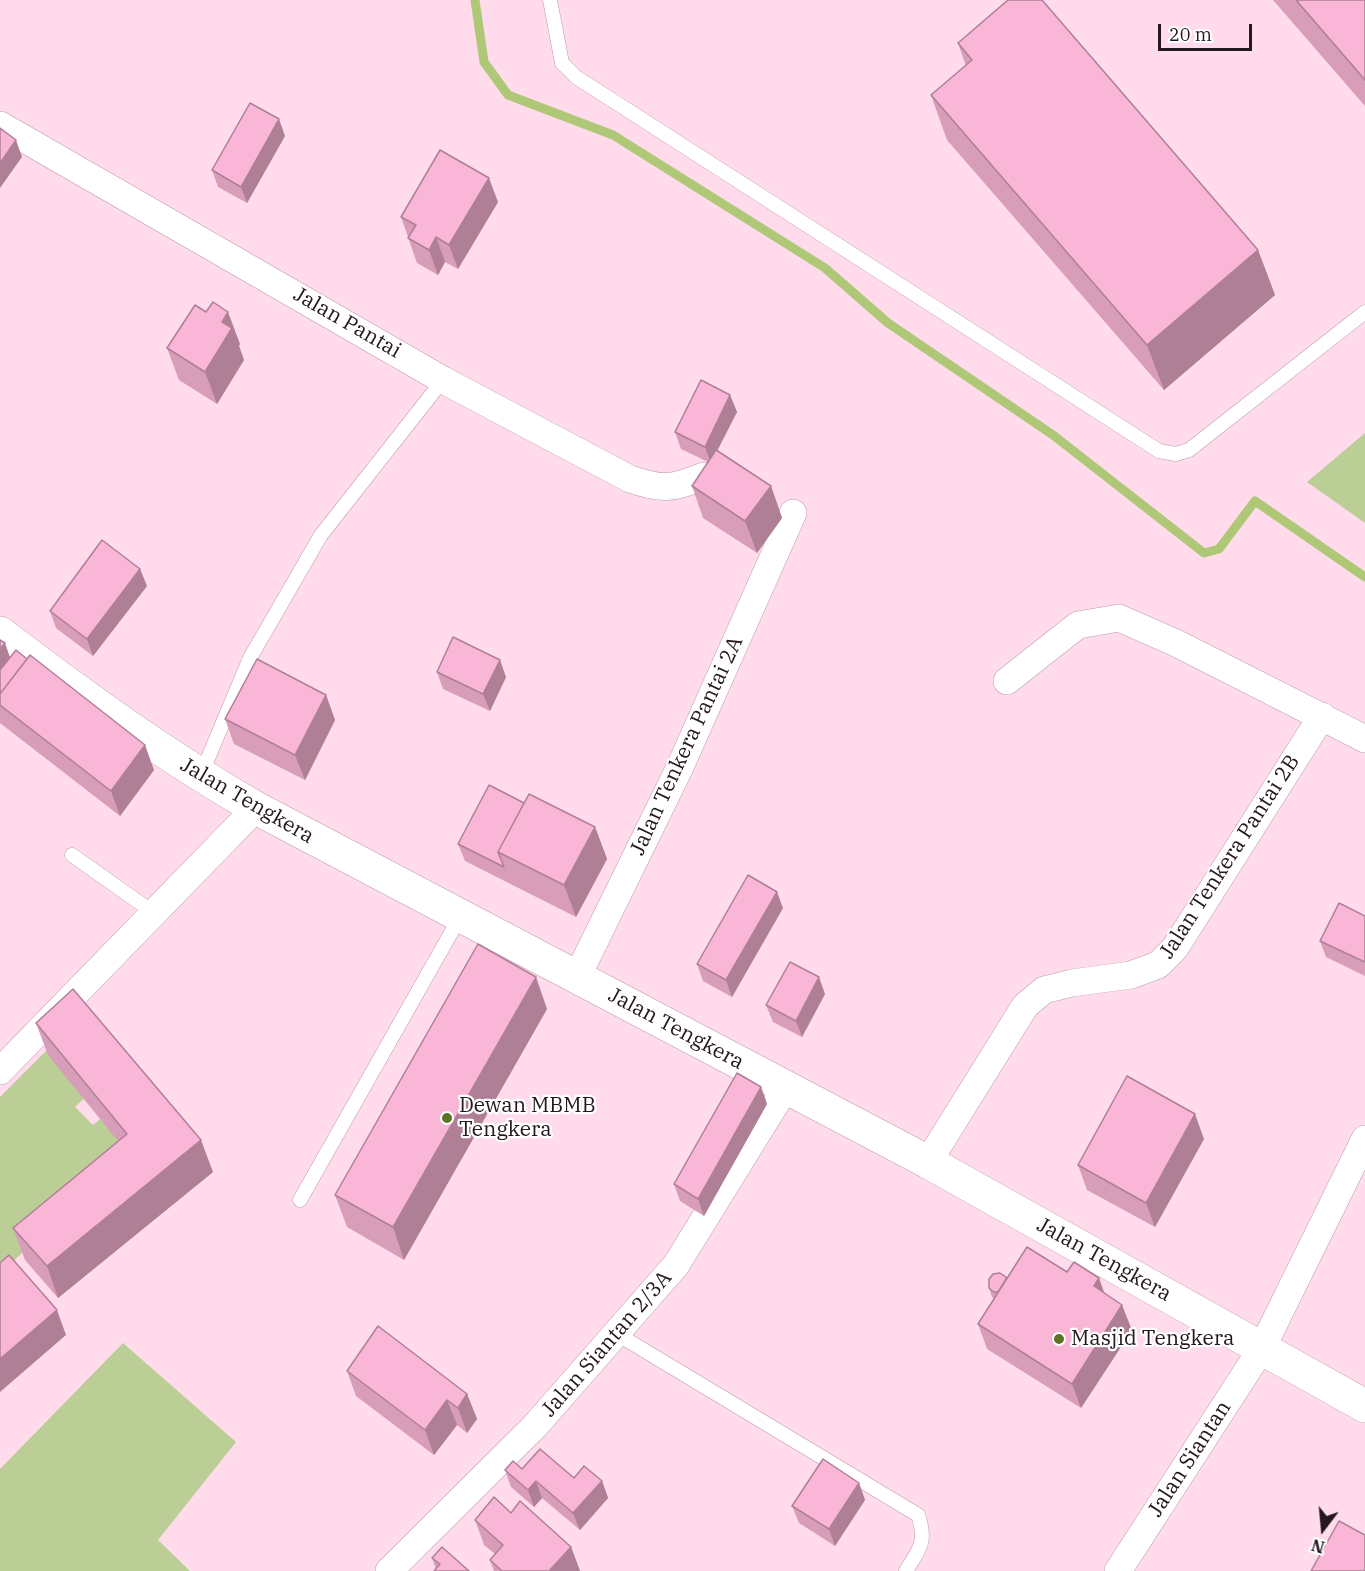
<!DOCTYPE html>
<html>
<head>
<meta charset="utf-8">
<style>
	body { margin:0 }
	#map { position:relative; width:1365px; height:1571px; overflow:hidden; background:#ffdbeb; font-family:"IBM Plex Serif",serif }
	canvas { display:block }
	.north { position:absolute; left:1293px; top:1499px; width:60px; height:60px; -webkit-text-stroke:4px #fff; paint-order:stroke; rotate:196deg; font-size:16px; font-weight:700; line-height:24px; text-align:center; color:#24171d }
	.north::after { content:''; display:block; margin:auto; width:21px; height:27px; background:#24171d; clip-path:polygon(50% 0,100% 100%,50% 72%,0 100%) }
	.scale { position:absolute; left:1158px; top:24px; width:94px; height:27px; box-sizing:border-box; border:3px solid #24171d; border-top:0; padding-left:8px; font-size:18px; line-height:21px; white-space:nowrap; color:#24171d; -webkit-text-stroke:4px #fff; paint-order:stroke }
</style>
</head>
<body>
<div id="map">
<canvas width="1365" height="1571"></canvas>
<div class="north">N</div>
<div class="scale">20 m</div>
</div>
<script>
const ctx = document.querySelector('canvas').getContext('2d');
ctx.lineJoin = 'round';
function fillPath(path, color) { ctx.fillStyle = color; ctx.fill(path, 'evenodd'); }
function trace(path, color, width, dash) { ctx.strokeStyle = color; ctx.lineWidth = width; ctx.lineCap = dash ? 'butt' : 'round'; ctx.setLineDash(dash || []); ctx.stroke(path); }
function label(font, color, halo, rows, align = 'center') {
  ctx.font = font + ' "IBM Plex Serif",serif'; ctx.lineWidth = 4.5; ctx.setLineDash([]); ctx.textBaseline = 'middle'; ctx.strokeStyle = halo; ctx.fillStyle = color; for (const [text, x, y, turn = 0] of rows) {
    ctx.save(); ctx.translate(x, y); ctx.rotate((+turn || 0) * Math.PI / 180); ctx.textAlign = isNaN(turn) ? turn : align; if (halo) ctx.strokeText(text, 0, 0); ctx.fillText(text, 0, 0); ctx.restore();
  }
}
const green = new Path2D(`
	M1365 433V523L1307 482Z
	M49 1048 90 1093 75 1107 93 1125 110 1111 140 1146 0 1273V1097Z
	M123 1343 236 1442 158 1540 190 1571H0V1469Z`);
const stream = new Path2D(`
	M475 0 484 62 508 95 613 135 825 268 888 323 1053 435 1204 553 1219 549 1255 501 1365 577`);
const service = new Path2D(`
	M550 0 562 63 576 77 1159 451 1176 454 1189 450 1365 312
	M201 775 250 658 321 535 443 380
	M72 855 154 913
	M300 1200 460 917
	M617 1334 918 1515C927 1542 920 1548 906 1571`);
const minor = new Path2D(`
	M0 125 443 380 630 479C662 490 673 489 704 476
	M1007 681 1078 625 1119 618 1176 643 1365 739
	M577 977 679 769 793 513
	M0 1071 256 808
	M928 1162 1025 1006 1044 990 1072 983 1131 975 1158 965 1175 948 1322 716
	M389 1571 535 1426 676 1265 786 1087
	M1118 1571 1262 1348 1365 1139`);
const secondary = new Path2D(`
	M0 633C83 696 165 756 256 808L928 1162 1365 1406`);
const wall = new Path2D(`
	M1273 0H1365V106Z
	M958 43 1258 250 1275 295 1164 390 947 140 931 95 966 66Z
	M285 136 247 203 218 187 212 170Z
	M498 202 458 269 445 262 438 275 417 263 401 217Z
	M240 344 239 346 244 360 217 404 179 380 167 348Z
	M730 395 737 412 717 450 771 486 782 518 757 553 703 518 692 486 708 462 681 449 675 432Z
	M140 569 147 586 93 656 56 628 50 611Z
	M0 640 10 658 154 770 120 816 0 723Z
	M437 672 506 677 490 711 443 689Z
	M326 695 335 720 305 780 234 744 225 719Z
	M524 803 595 827 607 859 576 917 465 861 458 844Z
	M783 908 732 997 703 981 697 964Z
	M1365 916V976L1326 957 1320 941Z
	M825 994 802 1037 773 1022 766 1005Z
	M547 1009 404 1260 347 1227 335 1195Z
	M36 1023 213 1172 58 1298 25 1260 13 1228 118 1141 48 1055Z
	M761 1087 767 1104 704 1216 680 1201 674 1184Z
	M1204 1139 1155 1227 1087 1190 1078 1165Z
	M1067 1272 1104 1293 1132 1330 1081 1408 987 1349 978 1324 994 1298 992 1297 989 1288 1006 1279Z
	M347 1371 467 1394 477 1419 467 1433 457 1425 434 1455 356 1396Z
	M522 1469 574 1478 602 1481 608 1498 580 1530 542 1498 534 1507 511 1487 505 1470Z
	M859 1483 865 1500 835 1546 799 1523 792 1506Z
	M511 1513 571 1547 580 1571H494L490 1560 495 1554 484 1545 475 1520Z
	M432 1558 469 1571 436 1569Z`);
const shadedWall = new Path2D(`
	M279 119 285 136 247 203 241 187Z
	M16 140 22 157 0 188V163Z
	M489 178 498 202 458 269 449 245Z
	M436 237 445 262 438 275 429 250Z
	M1258 250 1275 295 1164 390 1147 345Z
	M228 312 240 344 239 346 244 360 217 404 205 372 222 322Z
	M730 395 737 412 711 463 705 447Z
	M771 486 782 518 757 553 745 521Z
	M140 569 147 586 93 656 87 639Z
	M5 643 11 660 0 674V649Z
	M500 660 506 677 490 711 483 694Z
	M326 695 335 720 305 780 295 755Z
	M145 745 154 770 120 816 111 791Z
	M595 827 607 859 576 917 564 885Z
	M777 892 783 908 732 997 726 980Z
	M536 977 547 1009 404 1260 393 1227Z
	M819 977 825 994 802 1037 796 1021Z
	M761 1087 767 1104 704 1216 698 1199Z
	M1195 1114 1204 1139 1155 1227 1146 1203Z
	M201 1140 213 1172 58 1298 47 1266Z
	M1099 1278 1108 1303 1094 1286Z
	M1122 1305 1132 1330 1081 1408 1072 1384Z
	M57 1310 66 1335 0 1392V1359Z
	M467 1394 477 1419 467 1433 458 1408Z
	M447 1400 457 1425 434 1455 425 1430Z
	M536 1481 542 1498 534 1507 528 1490Z
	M602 1481 608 1498 580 1530 573 1513Z
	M859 1483 865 1500 835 1546 829 1529Z
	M571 1547 580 1571H549Z`);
const building = new Path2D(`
	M1008 0H1042L1258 250 1147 345 931 95 972 60 958 43Z
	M1296 0H1365V80Z
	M250 103 279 119 241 187 212 170Z
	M0 128 16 140 0 163Z
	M440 150 489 178 449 245 436 237 429 250 408 238 416 225 401 217Z
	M213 302 228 312 222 322 232 328 205 372 167 348 195 305 206 312Z
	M701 380 730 395 705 447 675 432Z
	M716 450 771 486 745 521 692 486Z
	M102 540 140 569 87 639 50 611Z
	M453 637 500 660 483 694 437 672Z
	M0 640 5 643 0 649Z
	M16 650 27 659 0 694V670Z
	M30 655 145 745 111 791 0 705V694Z
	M257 659 326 695 295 755 225 719Z
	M489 785 524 803 498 852 504 867 458 844Z
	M529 794 595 827 564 885 498 852Z
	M748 875 777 892 726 980 697 964Z
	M1339 903 1365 916V962L1320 941Z
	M478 944 536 977 393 1227 335 1195Z
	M790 962 819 977 796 1021 766 1005Z
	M73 989 201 1140 47 1266 13 1228 127 1134 36 1023Z
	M737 1073 761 1087 698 1199 674 1184Z
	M1127 1076 1195 1114 1146 1203 1078 1165Z
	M1027 1247 1067 1272 1074 1262 1099 1278 1094 1286 1122 1305 1072 1384 978 1324Z
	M9 1255 57 1310 0 1359V1263Z
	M1000 1273 1006 1277V1279L998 1292H994L989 1288V1279L993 1274Z
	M378 1326 467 1394 458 1408 447 1400 425 1430 347 1371Z
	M540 1449 574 1478 584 1466 602 1481 573 1513 536 1481 528 1490 505 1470 513 1461 522 1469Z
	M823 1459 859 1483 829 1529 792 1506Z
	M494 1497 511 1513 520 1501 571 1547 549 1571H502L490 1560 503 1545 475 1520Z
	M1339 1521 1365 1535V1571H1311Z
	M442 1547 469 1571H434L440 1564 432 1558Z`);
const markers = [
	[447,1118,6,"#5d7223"],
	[1059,1339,6,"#5d7223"]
];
const streetNames = [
	["Jalan Pantai",347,323,30],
	["Jalan Tenkera Pantai 2A",687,746,-65],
	["Jalan Tengkera",247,801,30],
	["Jalan Tenkera Pantai 2B",1230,857,-57],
	["Jalan Tengkera",676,1029,28],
	["Jalan Tengkera",1104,1260,29],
	["Jalan Siantan 2/3A",607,1344,-49],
	["Jalan Siantan",1190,1459,-57]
];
const poiNames = [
	["Dewan MBMB",459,1106],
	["Tengkera",459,1130],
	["Masjid Tengkera",1071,1339]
];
fillPath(green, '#bace95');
trace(stream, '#aec877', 9);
trace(service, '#bd9bab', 15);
trace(minor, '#bd9bab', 28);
trace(secondary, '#bd9bab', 34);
trace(service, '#fff', 14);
trace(minor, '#fff', 27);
trace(secondary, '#fff', 33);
fillPath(wall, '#d79db9');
fillPath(shadedWall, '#af7f96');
fillPath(building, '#fab6d7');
trace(building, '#af7f96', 1.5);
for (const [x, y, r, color] of markers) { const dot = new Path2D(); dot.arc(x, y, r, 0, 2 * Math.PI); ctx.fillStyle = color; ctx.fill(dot); trace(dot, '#fff', 2); }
label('21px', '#24171d', '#fff', streetNames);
label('21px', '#24171d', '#fff', poiNames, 'left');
</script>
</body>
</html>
